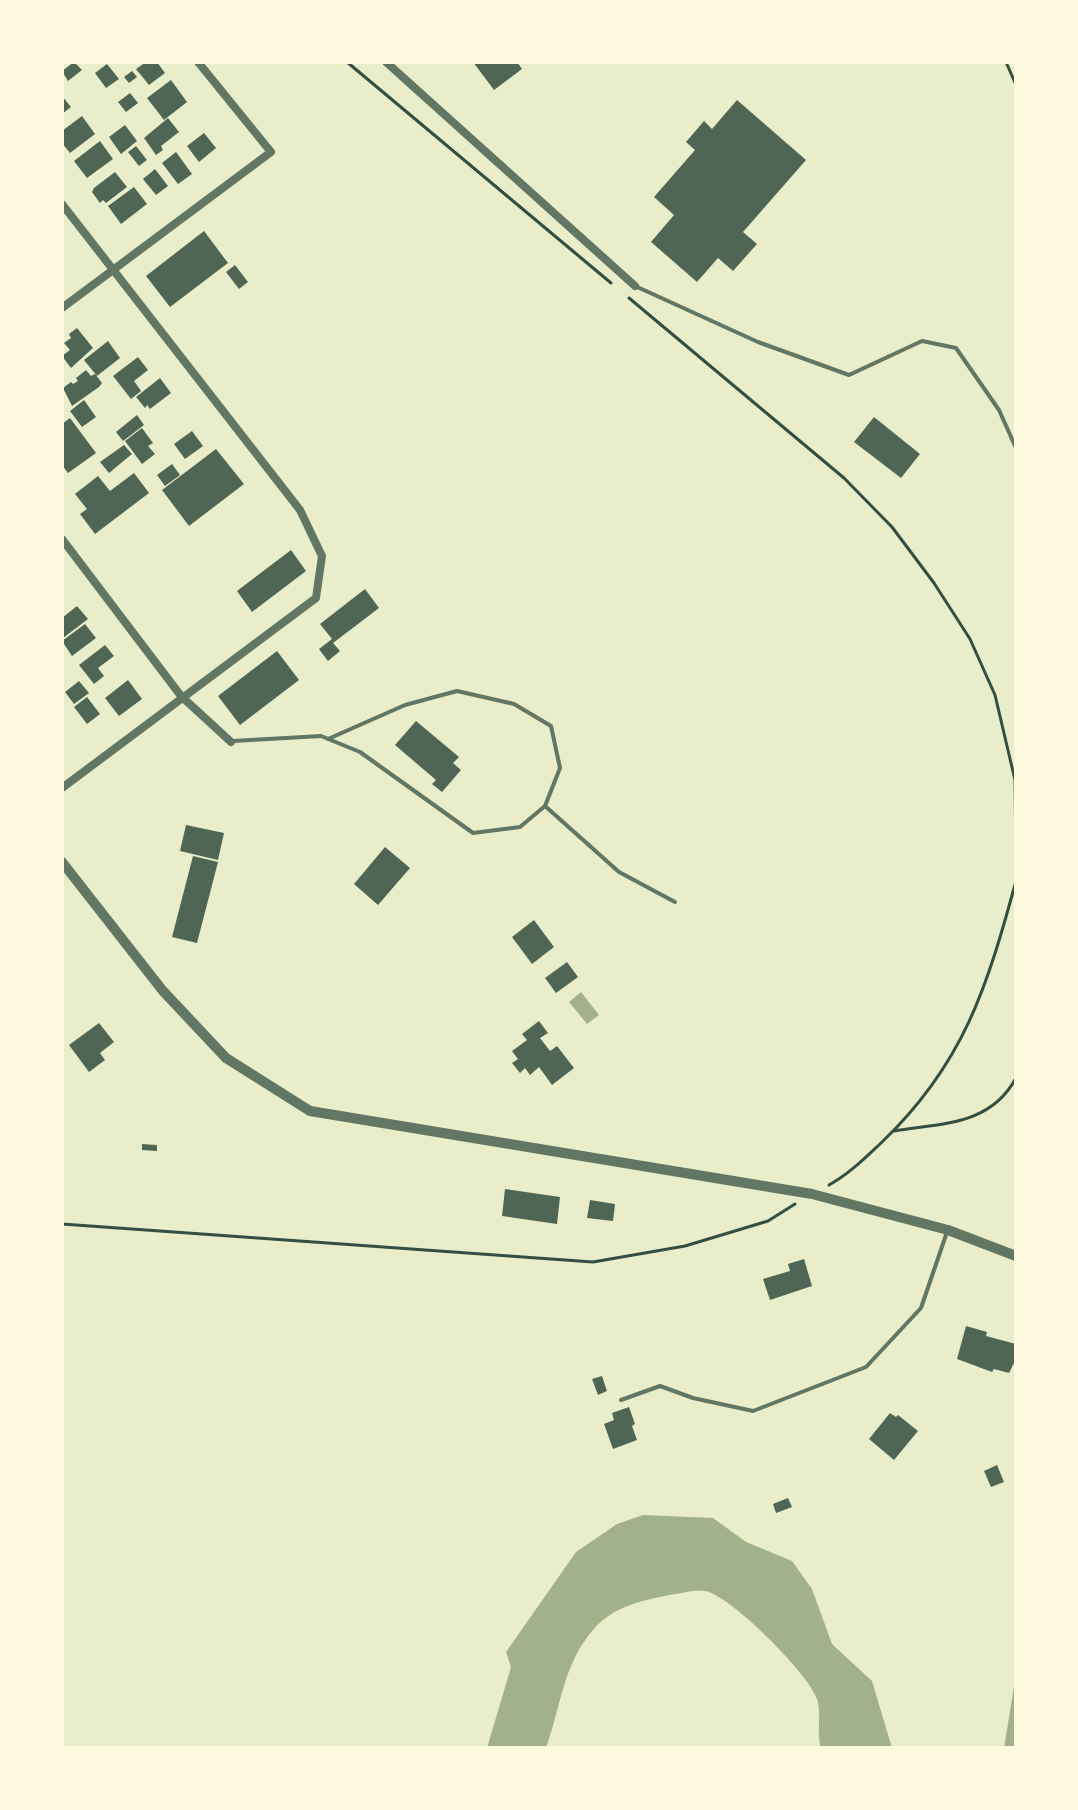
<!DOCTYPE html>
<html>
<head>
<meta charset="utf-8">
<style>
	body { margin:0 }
	#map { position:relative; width:1078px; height:1810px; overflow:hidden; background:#e9edc9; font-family:Karla,sans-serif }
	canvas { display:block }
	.frame { position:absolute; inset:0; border:64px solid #fefae0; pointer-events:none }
</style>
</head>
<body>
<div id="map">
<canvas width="1078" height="1810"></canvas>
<div class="frame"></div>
</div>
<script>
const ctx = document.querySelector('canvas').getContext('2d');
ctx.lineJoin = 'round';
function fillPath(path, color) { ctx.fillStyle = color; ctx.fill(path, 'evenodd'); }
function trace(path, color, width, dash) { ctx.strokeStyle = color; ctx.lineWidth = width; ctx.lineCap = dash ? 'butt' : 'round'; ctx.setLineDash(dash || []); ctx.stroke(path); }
const water = new Path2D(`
	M581 992 599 1015 587 1024 569 1002Z
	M643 1515 713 1518 746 1542 792 1561 812 1589 832 1644 872 1681 892 1748H821C816 1733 822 1715 817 1699 809 1674 730 1595 705 1591 695 1589 684 1593 675 1594 644 1600 614 1605 593 1630 563 1664 561 1707 546 1748H487L511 1667 506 1652 576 1552 617 1524Z
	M1016 1674V1748H1004Z`);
const building = new Path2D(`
	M74 62 82 70 68 81 62 71Z
	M146 62H157L165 73 149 85 136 69Z
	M473 62H517L522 69 494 90Z
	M107 64 119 79 106 88 95 73Z
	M132 71 137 77 129 83 124 77Z
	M171 80 187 102 164 120 147 98Z
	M130 93 138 103 126 112 118 102Z
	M62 96 71 107 62 114Z
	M737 100 806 160 743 232 757 244 733 271 718 258 697 282 651 242 674 215 654 197 695 150 686 142 704 121 712 129Z
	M82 116 95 134 70 153 62 143V131Z
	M168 118 179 132 161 146 163 150 156 155 144 138Z
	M125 125 137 141 121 154 109 137Z
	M204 133 216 148 199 162 187 146Z
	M100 141 113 159 87 178 74 161Z
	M136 146 147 160 139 166 128 152Z
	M176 152 192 174 178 184 162 163Z
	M155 169 168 186 156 195 143 179Z
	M115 172 127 187 106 203 103 200 100 203 92 192 94 188Z
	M134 187 147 204 121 224 108 206Z
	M204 231 228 263 170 307 146 276Z
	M235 265 248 282 239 289 226 272Z
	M77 328 93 348 71 368 62 356 70 350 64 343 71 338 69 334Z
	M108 341 120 358 97 376 84 360Z
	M138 357 148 370 134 381 141 391 131 399 113 376Z
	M86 370 91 376 95 374 102 383 99 387 72 406 63 388 71 382 73 384 78 381 76 378Z
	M160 378 171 393 150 409 147 405 145 408 136 397Z
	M84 400 96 417 82 427 70 411Z
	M137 415 144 425 123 441 116 432Z
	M874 417 920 454 901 478 854 442Z
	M70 418 96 453 68 473 62 465V424Z
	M142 428 153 443 148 446 155 454 142 464 125 441Z
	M192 431 203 446 185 459 174 444Z
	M124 445 132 454 109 473 100 462Z
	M216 449 244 484 189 526 162 490Z
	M172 464 180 475 165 486 157 475Z
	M134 473 149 493 95 534 80 514 87 509 75 494 98 476 110 491Z
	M291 550 306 571 252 612 237 591Z
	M365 589 379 608 333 643 340 651 328 661 319 649 332 639 320 624Z
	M77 606 88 619 63 638 62 618Z
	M85 624 96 638 72 656 62 641Z
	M105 645 114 656 98 668 104 676 94 684 79 665Z
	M277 651 299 680 240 725 218 696Z
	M128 680 142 699 119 716 105 698Z
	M79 681 89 693 74 704 65 692Z
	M87 697 100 714 87 724 74 707Z
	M416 721 459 757 453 763 461 770 442 792 432 784 436 780 395 745Z
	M186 825 224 833 218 860 180 851Z
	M385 847 410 868 378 905 354 884Z
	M193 856 218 862 197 943 172 937Z
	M534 920 554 947 532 964 512 937Z
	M567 962 578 977 556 993 545 978Z
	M539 1021 548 1033 540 1038 550 1051 557 1046 574 1068 552 1085 539 1067 530 1075 525 1068 520 1073 512 1063 518 1059 512 1051 527 1040 522 1034Z
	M99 1023 114 1042 100 1053 105 1060 89 1072 69 1045Z
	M142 1144 157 1145V1151L142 1150Z
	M505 1189 560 1197 557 1224 502 1216Z
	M590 1200 615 1204 613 1221 587 1218Z
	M804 1259 812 1286 770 1300 763 1279 790 1271 788 1264Z
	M966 1326 987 1332 986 1336 1016 1344V1359L1009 1373 994 1369 992 1372 957 1359Z
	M602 1376 607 1391 598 1395 592 1379Z
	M629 1407 635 1424 632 1426 637 1440 613 1449 604 1424 614 1420 612 1413Z
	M890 1413 896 1417 898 1415 918 1431 894 1460 869 1439Z
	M997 1465 1004 1482 991 1487 984 1471Z
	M788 1498 792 1507 776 1513 773 1504Z`);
const path = new Path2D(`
	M347 62 611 283
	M1006 62 1016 85
	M629 298 844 478 892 527 934 583 970 639 995 695 1015 780 1016 862
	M894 1131C941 1123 990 1126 1016 1078
	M829 1185C849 1174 865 1158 881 1143 964 1064 987 987 1016 881
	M62 1224 593 1262 685 1246 768 1221 795 1204`);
const service = new Path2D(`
	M635 286 758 342 849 375 922 341 956 348 999 410 1016 448
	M233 741 321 736 360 752 473 833 520 827 545 806 560 768 551 726 514 704 457 691 405 705 328 739
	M545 806 619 872 675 902
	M621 1400 660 1386 693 1398 753 1411 866 1367 921 1308 947 1232`);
const minor = new Path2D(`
	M386 62 635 286
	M62 204 300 510 322 556 316 598 62 788
	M62 308 271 152 198 62
	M62 539 181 696 231 742`);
const tertiary = new Path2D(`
	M62 862 163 991 226 1058 310 1111 812 1194 948 1230 1016 1256`);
fillPath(water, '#a3b18a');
fillPath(building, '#4f6655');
trace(path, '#344e41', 3);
trace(service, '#617663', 4);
trace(minor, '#617663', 8);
trace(tertiary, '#617663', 10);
</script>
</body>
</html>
